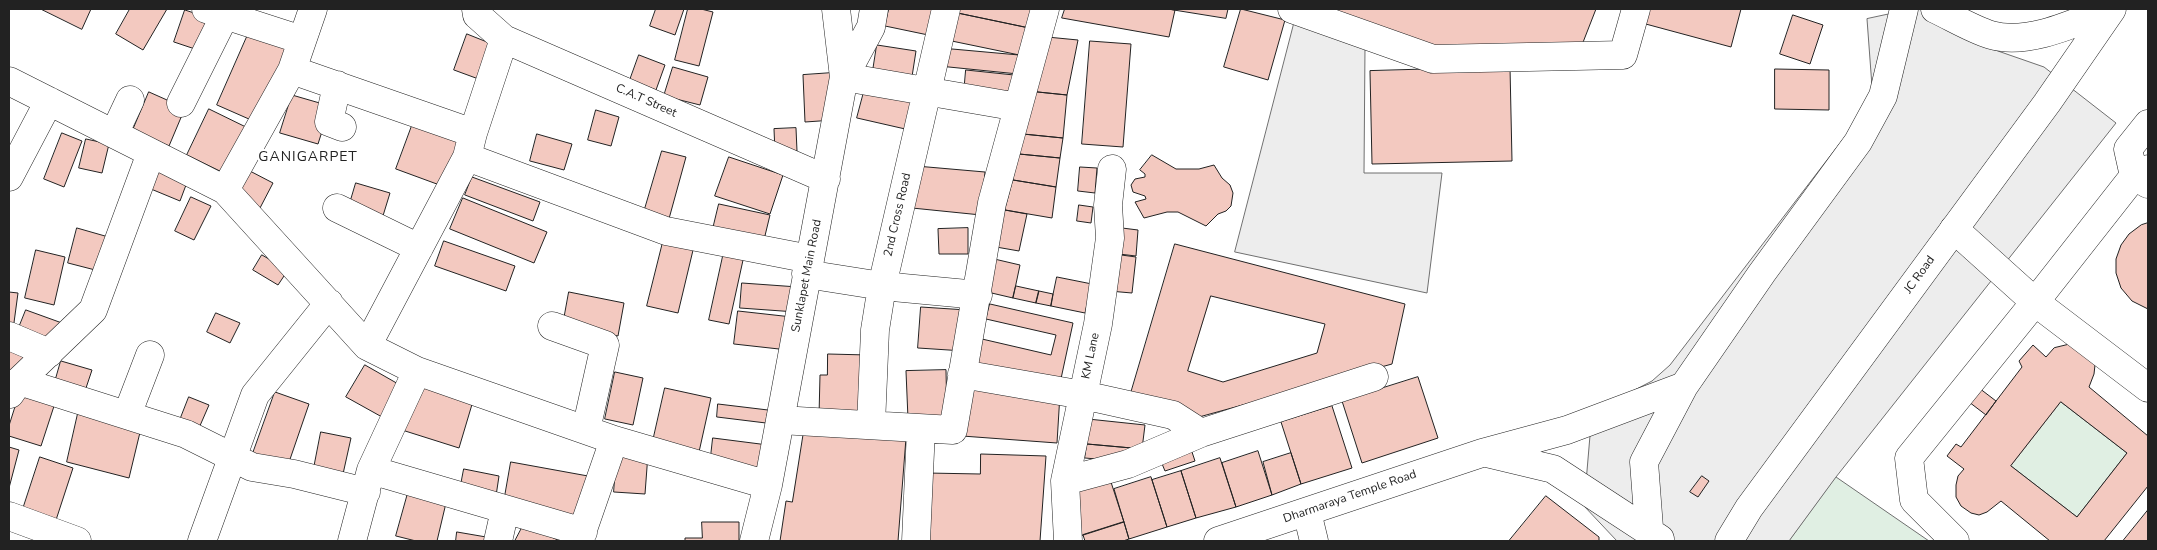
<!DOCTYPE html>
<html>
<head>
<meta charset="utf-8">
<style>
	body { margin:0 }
	#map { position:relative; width:2157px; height:550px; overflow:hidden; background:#fff; font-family:"Nunito Sans",sans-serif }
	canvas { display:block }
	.frame { position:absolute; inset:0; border:10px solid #222; pointer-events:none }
</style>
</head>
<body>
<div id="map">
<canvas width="2157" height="550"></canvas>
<div class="frame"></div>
</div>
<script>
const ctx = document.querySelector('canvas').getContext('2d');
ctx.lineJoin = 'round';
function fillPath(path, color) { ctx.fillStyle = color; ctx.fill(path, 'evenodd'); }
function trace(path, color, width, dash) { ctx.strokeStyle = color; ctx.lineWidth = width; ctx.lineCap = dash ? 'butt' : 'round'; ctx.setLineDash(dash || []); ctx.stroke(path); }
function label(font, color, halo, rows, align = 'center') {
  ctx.font = font + ' "Nunito Sans",sans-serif'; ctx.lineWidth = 4; ctx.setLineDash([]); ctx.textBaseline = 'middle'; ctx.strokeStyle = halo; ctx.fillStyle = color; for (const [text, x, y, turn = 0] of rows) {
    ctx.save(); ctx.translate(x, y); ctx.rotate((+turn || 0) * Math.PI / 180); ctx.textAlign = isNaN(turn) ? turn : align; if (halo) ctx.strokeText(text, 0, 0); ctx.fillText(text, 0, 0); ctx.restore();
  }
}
const green = new Path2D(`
	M2061 402 2127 453 2077 517 2011 466Z
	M1836 477 1929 541H1791L1790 540Z`);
const parking = new Path2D(`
	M1912 9H1927L1972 42 2044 67 2116 123 1836 477 1789 541H1617L1584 506 1592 412 1652 381 1670 365 1873 100 1867 19Z
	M1295 20 1365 47 1364 173H1442L1427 293 1235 252Z`);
const building = new Path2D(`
	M41 9H91L82 29Z
	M130 9H167L143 50 116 34Z
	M656 9H684L675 35 650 26Z
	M688 9H701L713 12 699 66 675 60Z
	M889 9H939L933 36 885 26Z
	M949 9H1039L1034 29 948 11Z
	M1065 9H1168L1175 10 1169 37 1062 18Z
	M1168 9H1228L1226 18Z
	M1241 9 1285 20 1268 80 1224 67Z
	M1327 9H1596L1580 50 1436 49Z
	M1646 9H1741L1731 47 1642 23Z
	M185 10 215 20 204 52 174 42Z
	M948 11 1034 29 1029 57 942 39Z
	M1793 15 1823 25 1810 64 1780 54Z
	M250 30 291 48 258 123 217 105Z
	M467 34 497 46 484 81 454 70Z
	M1047 37 1078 40 1067 95 1028 91Z
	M1090 41 1131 44 1123 147 1082 144Z
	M877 45 916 51 911 83 872 77Z
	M941 48 1019 55 1018 74 939 66Z
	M639 55 665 65 656 90 630 80Z
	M673 67 708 77 700 105 664 96Z
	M1510 67 1512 161 1372 164 1370 71Z
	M1775 69 1829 70V110L1775 109Z
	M966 70 1014 75 1011 98 964 93Z
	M832 73 834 120 805 122 803 75Z
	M865 88 921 100 914 131 857 118Z
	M1028 91 1067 95 1063 138 1023 134Z
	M149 92 185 108 169 146 133 130Z
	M292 95 330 106 318 144 280 133Z
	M209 109 252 130 230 176 187 155Z
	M596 110 619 117 611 146 588 140Z
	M413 123 463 140 445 187 396 169Z
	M796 128 797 151 775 152 774 129Z
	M62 133 82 141 64 187 44 179Z
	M537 134 572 144 564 170 530 161Z
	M1023 134 1063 138 1060 158 1019 154Z
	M86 139 109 144 102 173 79 168Z
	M662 151 686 157 667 226 642 219Z
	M1019 154 1060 158 1056 187 1013 180Z
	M1152 155 1176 169H1199L1214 165 1222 178 1230 185 1233 193 1231 206 1226 211 1218 214 1206 226 1178 212H1167L1144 218 1135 202 1146 199 1145 196 1133 192 1131 185 1135 179 1145 177V174L1140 170Z
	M729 157 783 175 770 214 715 196Z
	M160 166 189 177 180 201 151 189Z
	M916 166 985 172 981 215 912 208Z
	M1080 167 1097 168 1095 193 1078 191Z
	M248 170 273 183 260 208 235 194Z
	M472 177 540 202 533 221 465 195Z
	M1013 180 1056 187 1052 218 1005 210Z
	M356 183 390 193 382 219 348 210Z
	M191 197 211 206 194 240 175 231Z
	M463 198 547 232 534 263 450 229Z
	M719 204 770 215 763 244 712 233Z
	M1079 205 1093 207 1091 223 1077 221Z
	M1005 210 1027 214 1019 251 996 247Z
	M2148 223V309L2132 301 2121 288 2116 273V259L2121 245 2129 234 2141 225Z
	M77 228 112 238 103 272 68 263Z
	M968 228V254H939L938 229Z
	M1122 228 1138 230 1136 256 1119 254Z
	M664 238 694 246 678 313 647 306Z
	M444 241 515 266 506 291 435 266Z
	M1175 244 1405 304 1392 364 1199 417 1131 393ZM1211 296 1325 324 1317 353 1223 382 1188 371Z
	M725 247 745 251 729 324 709 320Z
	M36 250 65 257 54 305 25 298Z
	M1114 254 1136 257 1132 293 1109 291Z
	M262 255 288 270 278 285 253 270Z
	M990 258 1020 265 1013 298 983 291Z
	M1057 277 1092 284 1085 313 1051 306Z
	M742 283 798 287 796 312 740 308Z
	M1016 286 1039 291 1036 303 1013 298Z
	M1039 291 1053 294 1051 306 1036 303Z
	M9 292 18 293 13 330H9Z
	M569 292 624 303 618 336 563 325Z
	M990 304 1073 323 1059 388 975 369 982 339 1051 355 1056 335 986 319Z
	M921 307 967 310 964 351 918 348Z
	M26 310 62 323 54 343 18 330Z
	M738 311 792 317 788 350 734 344Z
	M216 313 240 323 230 343 207 332Z
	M9 339 42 353 9 375Z
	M2075 343 2092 355 2095 365 2094 374 2089 387 2148 436V486L2104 541H2050L2001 501 1987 512 1979 515 1971 513 1961 506 1956 497V485L1958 476 1964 469 1947 456 1956 444 1961 447 2022 367 2019 361 2033 345 2046 357 2054 348ZM2061 402 2127 453 2077 517 2011 466Z
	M828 354 868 355 866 418 819 416 820 375H827Z
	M61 361 92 370 83 397 53 389Z
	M365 365 400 385 382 417 346 397Z
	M946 370 947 418 908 419 906 371Z
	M615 372 643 378 633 425 605 419Z
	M1418 377 1438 438 1362 463 1342 401Z
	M416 384 473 401 459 448 402 430Z
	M665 388 711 398 699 452 653 441Z
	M965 388 1060 394 1057 443 962 436Z
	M1979 388 1996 401 1986 415 1969 402Z
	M21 389 56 400 41 446 9 436V426Z
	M275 392 309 404 287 468 252 456Z
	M189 397 209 405 199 428 180 420Z
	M718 404 768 410 766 423 717 417Z
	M1332 406 1352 468 1301 484 1281 422Z
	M79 409 142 424 129 478 67 462Z
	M1088 419 1145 425 1142 449 1087 444Z
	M804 431 906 438 898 541H780L786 501 792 502Z
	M321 432 351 438 343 474 314 468Z
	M713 438 768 445 764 471 710 465Z
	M1189 443 1195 461 1165 471 1158 454Z
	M1087 444 1132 448 1130 462 1085 458Z
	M9 447 19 450 9 488Z
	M1258 451 1272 495 1236 507 1222 463Z
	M617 452 648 454 645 494 614 492Z
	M1291 453 1301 484 1272 495 1263 462Z
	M981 454 1046 456 1040 541H925L927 473 980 474Z
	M40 457 73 468 56 520 23 509Z
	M1220 458 1236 507 1196 518 1181 471Z
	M511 462 588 476 579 522 504 502Z
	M464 469 499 476 496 496 460 490Z
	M1181 471 1196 518 1167 527 1152 480Z
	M1109 476 1124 522 1077 537 1078 484Z
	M1702 476 1709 481 1698 497 1690 492Z
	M1151 477 1167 527 1129 539 1114 489Z
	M408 493 446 503 437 541H416L396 536Z
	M1546 496 1599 537V541H1509Z
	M2148 510V541H2123Z
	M702 522H739V541H685V538H702Z
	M1124 522 1129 539 1123 541H1085L1083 535Z
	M524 524 560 541H515Z
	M457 532 492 538 491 541H456Z`);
const minor = new Path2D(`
	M206 9 302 40
	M476 9 477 15 504 39 826 179
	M874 9 871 27 844 77 1018 107
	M1292 9 1433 59 1623 55 1636 9
	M292 70 473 133
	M9 81 225 190 367 346 417 371 614 440 768 485
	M337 85 329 122 342 127
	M181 103 225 15
	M2148 124 2128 149 2134 176 2148 184
	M114 134 130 100
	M467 157 666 231 810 259
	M9 177 49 101
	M225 190 292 70 313 9
	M337 208 419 248
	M1954 229 2035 302 2148 388
	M806 274 882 286 978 295
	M552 326 605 345 586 430
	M9 336 49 353
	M367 346 467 157 473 133 504 39
	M962 374 1083 395 1173 415 1201 433
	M19 381 186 434 252 467 294 474 366 492
	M10 394 19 381 93 310 151 153
	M127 415 150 355
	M780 420 953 430 992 203 1045 9
	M871 425 875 330 882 286 946 9
	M371 470 583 532
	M1065 481 1128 464 1201 433 1374 377
	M1307 512 1314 541
	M9 516 77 541
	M202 541 255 395 329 303
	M352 541 371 470 417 371
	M498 541 505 510
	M579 541 614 440
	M754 541 768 485 844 77 836 9
	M916 541 921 429
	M1068 541 1065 481 1098 324 1110 238 1108 205 1112 169
	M1955 541 1914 500 1909 458 2035 302 2134 176 2148 169`);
const major = new Path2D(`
	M1935 9C1954 18 1972 29 1991 35 2028 46 2077 22 2110 9
	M1486 453 1553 469 1660 539
	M1218 541 1482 453 1567 430 1684 386
	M1650 541 1644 462 1684 386 1762 273 1858 142 1883 96 1904 9
	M1729 541 1749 508 2047 103 2112 9`);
const streetNames = [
	["C.A.T Street",646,101,24],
	["2nd Cross Road",898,215,-77],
	["JC Road",1920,275,-54],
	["Sunklapet Main Road",807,276,-79],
	["KM Lane",1091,356,-78],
	["Dharmaraya Temple Road",1350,497,-19]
];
const neighbourhoodNames = [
	["GANIGARPET",308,158]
];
fillPath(green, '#e0efe3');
trace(green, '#6f6f6f', 1);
fillPath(parking, '#ededed');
trace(parking, '#6f6f6f', 1);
fillPath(building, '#f3c9c0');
trace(building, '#222', 1);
trace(minor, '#222', 29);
trace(major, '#222', 29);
trace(minor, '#fff', 28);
trace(major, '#fff', 28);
label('12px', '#222', '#fff', streetNames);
ctx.letterSpacing = '1px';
label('14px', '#222', '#fff', neighbourhoodNames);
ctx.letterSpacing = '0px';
</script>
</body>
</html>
